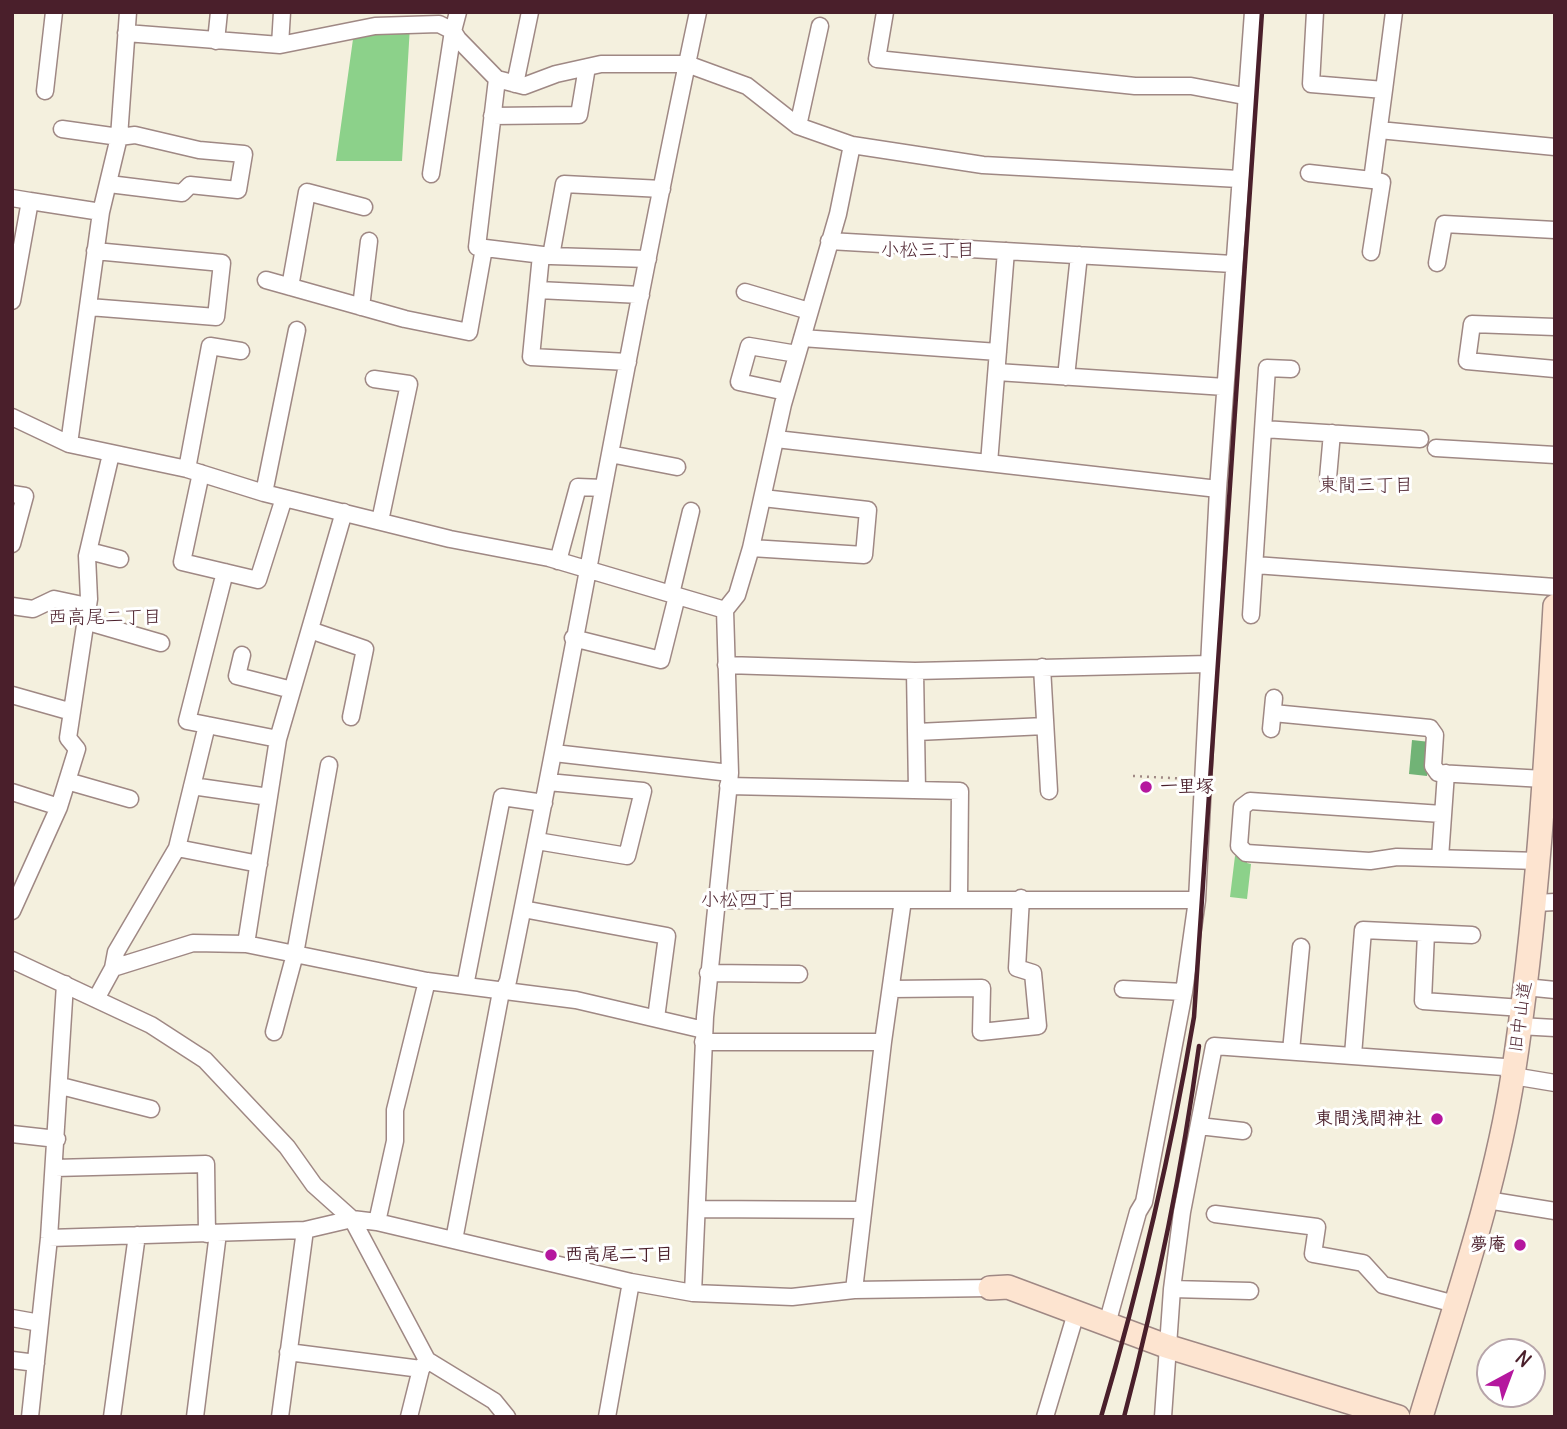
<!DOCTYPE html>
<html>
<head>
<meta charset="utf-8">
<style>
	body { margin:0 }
	#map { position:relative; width:1567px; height:1429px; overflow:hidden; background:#f4f0de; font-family:Delius,sans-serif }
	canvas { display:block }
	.frame { position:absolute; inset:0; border:14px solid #4a1f2b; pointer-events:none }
	.north { position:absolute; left:1476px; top:1338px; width:70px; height:70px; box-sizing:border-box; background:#fff; border:2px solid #b7a5aa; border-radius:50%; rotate:41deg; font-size:19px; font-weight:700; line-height:28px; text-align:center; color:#4a1f2b }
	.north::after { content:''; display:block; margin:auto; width:24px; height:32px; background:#b5179e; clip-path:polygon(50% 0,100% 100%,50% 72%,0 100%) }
</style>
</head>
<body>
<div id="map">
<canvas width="1567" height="1429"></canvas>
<div class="frame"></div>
<div class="north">N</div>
</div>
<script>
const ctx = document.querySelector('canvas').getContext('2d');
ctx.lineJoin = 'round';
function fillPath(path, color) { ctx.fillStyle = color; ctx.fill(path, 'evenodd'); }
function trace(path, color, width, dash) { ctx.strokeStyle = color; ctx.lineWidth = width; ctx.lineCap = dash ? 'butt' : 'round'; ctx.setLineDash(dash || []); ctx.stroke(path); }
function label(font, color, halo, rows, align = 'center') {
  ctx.font = font + ' Delius,"Klee One",sans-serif'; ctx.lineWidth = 6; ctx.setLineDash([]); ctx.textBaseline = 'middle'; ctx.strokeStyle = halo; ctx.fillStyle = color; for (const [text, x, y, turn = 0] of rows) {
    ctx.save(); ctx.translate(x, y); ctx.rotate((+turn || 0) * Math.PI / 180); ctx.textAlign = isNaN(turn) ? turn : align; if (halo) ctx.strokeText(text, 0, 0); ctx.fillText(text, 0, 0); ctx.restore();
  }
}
const green = new Path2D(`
	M410 26 402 161H336L354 32Z
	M1235 856 1247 857V863L1251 864 1247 899 1230 897Z`);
const forest = new Path2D(`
	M1412 740 1430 742 1427 776 1409 774Z`);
const path = new Path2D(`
	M1133 776 1189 779`);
const street = new Path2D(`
	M458 12 453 31 458 39 497 79 524 86 556 74 601 64H687L747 86 798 126 852 145 983 165 1239 179
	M885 12 877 59 1135 86H1191L1244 96
	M126 33 280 45 375 26 439 24 453 31 431 174
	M216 41 219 12
	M280 45 282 12
	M497 79 477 247 551 256 648 259
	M515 84 530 12
	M1384 90 1394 12
	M45 91 54 12
	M492 116 579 115 587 67
	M798 126 820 26
	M62 129 119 137 135 135 199 150 244 154 238 190 190 185 182 193 109 184
	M1379 130 1555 147
	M1309 173 1372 180 1384 90 1311 84 1315 12
	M12 198 30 201 12 301
	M30 201 101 212
	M829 241 1233 264
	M1371 252 1382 182 1372 180
	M541 255 531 357 628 362
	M551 256 564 184 662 189
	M1437 263 1444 224 1555 230
	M266 280 405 319 469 332 484 248
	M290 287 307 192 364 207
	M538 290 641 295
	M745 292 809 311
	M89 307 216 317 222 263 95 251
	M361 307 369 241
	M1555 327 1472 324 1467 361 1555 369
	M802 338 998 352
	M997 372 1225 387
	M1066 377 1079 255
	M374 379 409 384 380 521
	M786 392 739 382 749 346 797 354
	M12 417 69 444 187 469 264 493 450 539 549 558 725 610
	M1263 429 1420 439
	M776 439 1218 489
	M69 444 101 212 119 137 128 12
	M1436 448 1555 455
	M610 454 677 467
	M989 463 1006 251
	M187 469 210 346 241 351
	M201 473 182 562 258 580 284 498
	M1328 478 1332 433
	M264 493 297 330
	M12 494 25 496 12 544
	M751 548 864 555 868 510 763 498
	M89 551 120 559
	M558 561 578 487 603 488
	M1255 565 1555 587
	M225 572 187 721 278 739
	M671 594 691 511
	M12 606 33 609 54 599 87 606
	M1251 615 1267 368 1291 369
	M85 621 161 643
	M310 630 365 649 351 717
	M573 638 661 660 677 596
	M242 655 237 676 292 690
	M726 665 915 671 1209 664
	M1042 667 1049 791
	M915 671 917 790
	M12 695 72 712
	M1273 713 1430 728 1435 735 1433 766 1438 773 1544 779
	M1271 729 1274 698
	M917 732 1045 726
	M554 753 730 773
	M67 781 130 799
	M192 786 269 797
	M728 786 960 791 959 898
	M12 792 59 807
	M1442 814 1250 801 1242 807 1239 846 1246 853 1370 861 1397 857 1539 861
	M537 841 627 856 643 791 548 782
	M177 848 259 864
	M1440 858 1446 773
	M714 900H1197
	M1536 903 1555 902
	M523 909 667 936 656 1018
	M12 911 59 807 77 749 68 738 89 599 87 556 111 454
	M1426 933 1423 1001 1522 1008
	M246 944 278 739 344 512
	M12 960 151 1025 205 1060 287 1147 314 1185 352 1219 427 1360 421 1369 409 1417
	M113 968 116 952 177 848 207 725
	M708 973 799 974
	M465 986 502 797 544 803
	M1525 987 1555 990
	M891 989 982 988 981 1032 1038 1026 1033 973 1017 968 1021 898
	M1123 989 1184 992
	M96 999 113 968 193 943 246 944 427 981 576 1000 704 1030
	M1519 1026 1555 1028
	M274 1032 295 954 329 765
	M703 1042H883
	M1291 1051 1301 947
	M1353 1055 1363 930 1472 935
	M61 1086 151 1109
	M1199 1126 1243 1131
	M12 1134 57 1139
	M55 1168 206 1164 207 1234
	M1487 1200 1555 1211
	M697 1209 863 1210
	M1215 1214 1317 1227 1313 1254 1363 1263 1383 1285 1455 1304
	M377 1222 395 1141V1110L427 981
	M49 1238 305 1230 352 1219 377 1222 631 1282 693 1293 792 1297 854 1290 990 1288
	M454 1240 500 997 508 981C574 659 629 334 698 12
	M1172 1289 1250 1291
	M854 1290 883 1042 903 900
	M693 1293 705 1017 730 773 725 610 737 595 751 548 783 404 838 214 852 145
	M12 1318 40 1323
	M1107 1324 1138 1212 1144 1202 1184 992 1197 900 1218 489 1253 12
	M288 1352 421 1369
	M12 1360 36 1363
	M427 1360 494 1401 507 1417
	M30 1417 49 1238 65 984
	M112 1417 137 1235
	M195 1417 218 1233
	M280 1417 305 1230
	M607 1417 631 1282
	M1045 1417 1076 1313
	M1163 1417 1172 1289 1182 1212 1214 1046 1504 1067 1513 1076 1555 1083`);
const secondary = new Path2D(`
	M990 1288 1008 1287 1166 1346 1398 1417
	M1421 1417C1455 1304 1495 1191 1513 1075 1537 919 1546 763 1555 606`);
const rail = new Path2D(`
	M1101 1417C1140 1285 1171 1152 1194 1017L1262 12
	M1124 1417C1156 1295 1182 1171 1199 1046`);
const markers = [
	[1146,787,7,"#b5179e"],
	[1437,1119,7,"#b5179e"],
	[1520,1245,7,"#b5179e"],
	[551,1255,7,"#b5179e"]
];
const poiNames = [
	["一里塚",1160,787],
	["東間浅間神社",1423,1119,"right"],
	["夢庵",1506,1245,"right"],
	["西高尾二丁目",565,1255]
];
const streetNames = [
	["旧中山道",1521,1017,-82]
];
const neighbourhoodNames = [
	["小松三丁目",928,251],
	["東間三丁目",1366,486],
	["西高尾二丁目",105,618],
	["小松四丁目",748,901]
];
fillPath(green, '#8cd18a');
fillPath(forest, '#71b376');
trace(street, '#9f8884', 19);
trace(secondary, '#9f8884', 26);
trace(path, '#9f8884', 2.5, [2, 5]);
trace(street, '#fff', 16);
trace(secondary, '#fde4d0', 23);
trace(rail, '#4a1f2b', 4.5);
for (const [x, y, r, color] of markers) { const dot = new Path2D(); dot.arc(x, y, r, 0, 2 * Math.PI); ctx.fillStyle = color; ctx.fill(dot); trace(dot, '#fff', 2.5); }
label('bold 18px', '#4a1f2b', '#fff', poiNames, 'left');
label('18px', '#4a1f2b', '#fff', streetNames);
label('19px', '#4a1f2b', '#fff', neighbourhoodNames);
</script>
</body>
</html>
